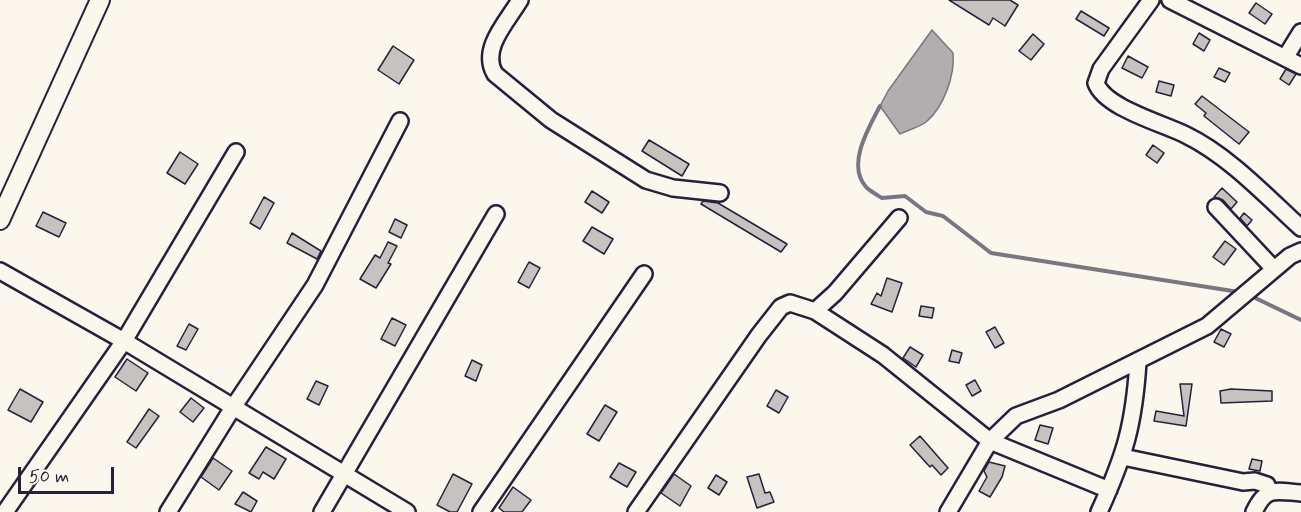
<!DOCTYPE html>
<html>
<head>
<meta charset="utf-8">
<style>
	body { margin:0 }
	#map { position:relative; width:1301px; height:512px; overflow:hidden; background:#fbf7ec; font-family:Mynerve,sans-serif }
	canvas { display:block }
	.scale { position:absolute; left:18px; top:467px; width:96px; height:27px; box-sizing:border-box; border:3px solid #22223b; border-top:0; padding-left:8px; font-size:18px; line-height:21px; white-space:nowrap; color:#22223b; -webkit-text-stroke:4px #fbf7ec; paint-order:stroke }
</style>
</head>
<body>
<div id="map">
<canvas width="1301" height="512"></canvas>
<div class="scale">50 m</div>
</div>
<script>
const ctx = document.querySelector('canvas').getContext('2d');
ctx.lineJoin = 'round';
function fillPath(path, color) { ctx.fillStyle = color; ctx.fill(path, 'evenodd'); }
function trace(path, color, width, dash) { ctx.strokeStyle = color; ctx.lineWidth = width; ctx.lineCap = dash ? 'butt' : 'round'; ctx.setLineDash(dash || []); ctx.stroke(path); }
const water = new Path2D(`
	M932 30 953 53C955 75 944 107 926 122 920 127 908 130 900 134L880 106 888 91Z`);
const stream = new Path2D(`
	M880 106C869 127 846 165 866 187 870 191 877 195 882 198L905 196 926 212 943 216 991 253 1239 292
	M1249 295 1301 320`);
const building = new Path2D(`
	M949 0H1010L1018 5 1005 26 993 18 989 25Z
	M1256 3 1272 14 1265 24 1249 13Z
	M1081 11 1109 28 1104 36 1076 19Z
	M1199 33 1210 40 1204 51 1193 44Z
	M1033 34 1044 44 1031 60 1019 51Z
	M393 46 414 60 399 84 378 70Z
	M1128 56 1148 67 1142 78 1122 68Z
	M1219 68 1230 73 1225 82 1214 77Z
	M1286 69 1296 74 1289 85 1280 79Z
	M1159 81 1174 85 1171 96 1156 92Z
	M1202 96 1249 132 1239 144 1204 116 1206 113 1195 104Z
	M649 140 689 164 682 176 642 151Z
	M1153 145 1164 153 1157 163 1146 155Z
	M180 152 198 164 185 184 167 173Z
	M1222 188 1237 202 1231 209 1223 200 1214 197Z
	M592 191 609 202 602 213 585 202Z
	M264 197 274 203 260 229 250 223Z
	M703 201 718 203 787 244 781 252 701 204Z
	M43 212 66 223 59 237 36 226Z
	M1244 213 1252 220 1247 226 1240 218Z
	M395 219 407 225 401 238 389 232Z
	M592 227 613 239 604 254 583 241Z
	M292 233 321 251 317 259 287 243Z
	M1225 241 1236 249 1224 265 1213 257Z
	M388 242 397 246 388 263 391 264 376 288 360 279 375 255 380 258Z
	M529 262 540 268 529 288 518 282Z
	M887 278 902 283 892 312 871 304 877 293 881 296Z
	M921 306 934 308 932 318 919 316Z
	M392 318 406 325 395 346 381 339Z
	M189 324 198 329 186 350 177 346Z
	M995 327 1004 343 995 348 986 332Z
	M1221 329 1231 334 1224 347 1214 342Z
	M910 347 923 355 916 367 903 358Z
	M952 350 962 353 959 363 949 361Z
	M127 359 148 373 136 391 115 377Z
	M472 360 482 365 476 381 465 376Z
	M975 380 981 391 972 396 966 385Z
	M316 381 328 386 319 405 307 399Z
	M1180 384H1192L1186 426 1154 421 1156 411 1184 416Z
	M20 389 43 402 31 422 8 410Z
	M1231 389 1272 391V401L1221 403 1220 391Z
	M776 390 788 397 779 413 767 406Z
	M191 398 204 408 193 422 180 412Z
	M605 405 617 412 599 441 587 434Z
	M149 409 159 416 136 448 127 442Z
	M1040 425 1053 428 1048 444 1035 440Z
	M920 436 948 468 941 475 932 465 930 467 910 445Z
	M266 447 286 459 274 479 263 472 259 479 249 473Z
	M213 458 232 471 219 490 201 477Z
	M1252 459 1262 461 1260 471 1249 469Z
	M989 462 1005 466 1002 477 990 497 979 491 987 477 984 471Z
	M619 463 636 472 627 487 610 477Z
	M453 474 472 484 457 512H450L437 505Z
	M674 474 691 486 680 506 661 493Z
	M759 474 765 493 770 492 774 502 757 508 747 477Z
	M716 475 727 482 719 495 708 488Z
	M513 487 531 500 522 512H504L499 508Z
	M243 492 257 501 251 512 235 504Z`);
const minor = new Path2D(`
	M520 0C507 22 480 49 495 74L551 120 646 180 673 188 720 193
	M1151 0 1101 69 1096 83C1105 108 1162 123 1186 135 1229 156 1266 196 1301 228
	M1170 0 1301 66
	M1285 58 1301 32
	M1216 207 1274 269
	M0 271 124 341 407 512
	M815 311 835 293 899 218
	M1123 457 1243 482 1255 481 1267 485 1269 491
	M5 512 124 341 236 152
	M168 512 232 409 315 285 400 121
	M322 512 496 214
	M481 512 644 274
	M636 512 759 335 781 307 790 303 815 311 883 355 990 441 1109 490
	M948 512 990 441 1016 416 1059 400 1207 326 1290 256 1301 251
	M1099 512C1125 455 1134 425 1138 362
	M1254 512C1266 486 1275 491 1301 493`);
const tertiary = new Path2D(`
	M0 220 100 0`);
fillPath(water, '#b1aeb0');
trace(water, '#787681', 1.5);
trace(stream, '#787681', 4);
fillPath(building, '#c6c2c0');
trace(building, '#22223b', 1.5);
trace(minor, '#22223b', 20);
trace(tertiary, '#22223b', 22);
trace(minor, '#fbf7ec', 15);
trace(tertiary, '#fbf7ec', 18);
</script>
</body>
</html>
